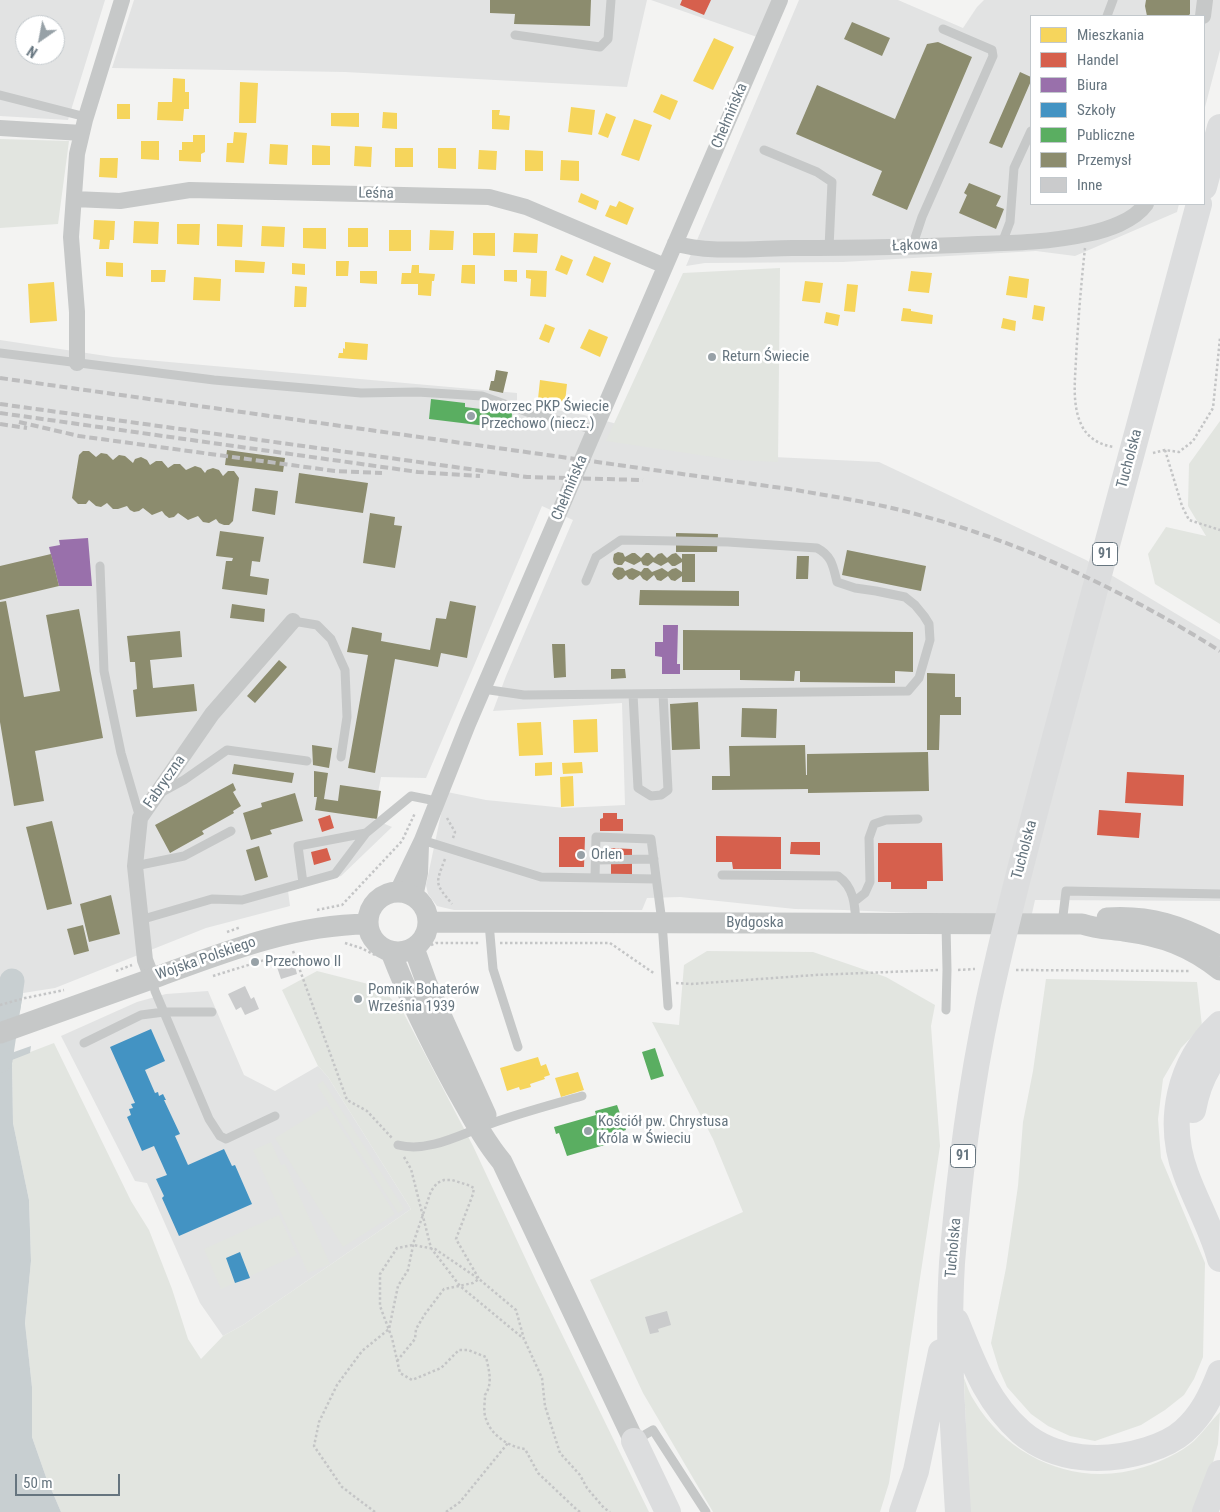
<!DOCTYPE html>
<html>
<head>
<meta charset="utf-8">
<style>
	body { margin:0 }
	#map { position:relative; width:1220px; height:1512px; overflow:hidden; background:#f3f3f2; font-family:"Roboto Condensed",sans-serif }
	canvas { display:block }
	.legend { position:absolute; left:1030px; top:15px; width:175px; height:190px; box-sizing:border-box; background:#fff; border:1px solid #c2c8cc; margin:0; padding:6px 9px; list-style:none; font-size:15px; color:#66757f }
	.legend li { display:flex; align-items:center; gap:10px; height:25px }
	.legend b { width:25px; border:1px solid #c2c8cc }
	.north { position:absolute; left:15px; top:15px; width:50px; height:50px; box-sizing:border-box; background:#fff; border:1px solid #c2c8cc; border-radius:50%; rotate:213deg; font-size:14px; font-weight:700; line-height:20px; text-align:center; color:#66757f }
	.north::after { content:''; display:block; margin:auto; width:18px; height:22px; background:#97a1a7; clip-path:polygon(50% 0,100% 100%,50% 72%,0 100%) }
	.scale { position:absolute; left:15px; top:1474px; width:105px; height:22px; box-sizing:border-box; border:2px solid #66757f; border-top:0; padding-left:6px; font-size:15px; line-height:18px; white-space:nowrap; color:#66757f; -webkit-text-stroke:4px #fff; paint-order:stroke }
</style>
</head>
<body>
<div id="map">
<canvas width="1220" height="1512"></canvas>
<ul class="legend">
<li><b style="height:14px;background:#f6d55c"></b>Mieszkania</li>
<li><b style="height:14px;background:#d6604d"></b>Handel</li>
<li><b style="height:14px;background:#9970ab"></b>Biura</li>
<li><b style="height:14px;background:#4393c3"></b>Szkoły</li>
<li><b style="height:14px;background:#5aae61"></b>Publiczne</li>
<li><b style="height:14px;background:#8c8c6e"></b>Przemysł</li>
<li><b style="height:14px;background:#cacbcc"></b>Inne</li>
</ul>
<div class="north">N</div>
<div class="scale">50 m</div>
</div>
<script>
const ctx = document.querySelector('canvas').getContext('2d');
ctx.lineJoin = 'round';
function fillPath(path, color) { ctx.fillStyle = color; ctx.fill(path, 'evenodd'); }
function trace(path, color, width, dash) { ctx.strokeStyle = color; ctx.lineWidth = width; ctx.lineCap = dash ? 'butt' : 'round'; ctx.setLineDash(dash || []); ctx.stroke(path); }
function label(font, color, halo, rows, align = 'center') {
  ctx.font = font + ' "Roboto Condensed",sans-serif'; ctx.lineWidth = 5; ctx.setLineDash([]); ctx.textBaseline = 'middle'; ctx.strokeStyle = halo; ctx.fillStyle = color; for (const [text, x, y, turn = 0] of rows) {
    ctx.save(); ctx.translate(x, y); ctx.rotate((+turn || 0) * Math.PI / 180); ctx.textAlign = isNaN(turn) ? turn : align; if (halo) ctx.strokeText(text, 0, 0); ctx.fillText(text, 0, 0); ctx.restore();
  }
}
const built = new Path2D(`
	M0 0H105L68 120 0 116ZM25 25H55V55H25Z
	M134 0H647L627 87 345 72 112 68Z
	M651 0H773L757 37Z
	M799 0H898L963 28 977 7 984 0H1220V50L1204 111V16H1031V204H1179L1177 212 1075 256 1036 251 843 262 705 263 686 266Z
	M0 340 113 357 517 393V403L584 415 731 455 879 462 1086 560 1220 640V901L1035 900 1031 918 844 910 795 909 680 897 647 898 642 910H454L437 906 428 894 426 885 441 814 447 792 486 800 565 808 625 805 622 703 493 711 506 676 573 520 542 506 426 778 381 777 373 819 392 827 341 876 288 891 290 906 206 928 55 988 23 993 16 979 0 986Z
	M208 991 244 1075 275 1091 318 1066 328 1077 411 1209 243 1325 223 1336 200 1303 147 1183 135 1181 61 1036 137 1002 166 994Z`);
const green = new Path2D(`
	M0 139 69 141 58 224 0 228Z
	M780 268 778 462 733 460 606 441 683 273Z
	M1220 421V624L1155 584 1148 554 1166 527 1206 536 1188 506 1189 464Z
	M707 951 813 952 886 977 935 1005 931 1026 940 1146 889 1483 880 1512H713L643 1393 590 1280 743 1212 713 1139 652 1022 679 1025 684 965Z
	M317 971 380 987 402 1010 473 1146 535 1279 649 1512H61L46 1477 32 1437V1387L25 1323 31 1261 29 1200 13 1123 12 1059 54 1043 131 1201 149 1230 172 1289 188 1339 201 1359 223 1336 243 1325 411 1209 328 1077 318 1066 282 990Z
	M1046 979 1197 982 1202 1026 1181 1048 1163 1079 1158 1119 1161 1158 1205 1263 1203 1357 1194 1379 1184 1395 1165 1410 1141 1425 1095 1441 1070 1436 1048 1426 1031 1414 1007 1387 999 1369 991 1343 1006 1268 1018 1186 1023 1122 1033 1071Z
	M323 1081 404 1209 398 1213 317 1085Z
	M327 1106 395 1214 343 1247 275 1138Z
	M271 1142 281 1165 285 1164 330 1264 308 1273 253 1150Z
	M279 1215 297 1255 221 1289 204 1249Z
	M964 1378C967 1386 970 1395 975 1402 1010 1460 1080 1488 1144 1467 1160 1462 1182 1452 1194 1441 1203 1432 1211 1421 1220 1412L1218 1444 1208 1481 1193 1512H969Z`);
const water = new Path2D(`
	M17 979 23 993 20 1011 0 1019V986Z
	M31 1046 30 1053 12 1060 13 1123 29 1200 31 1261 25 1323 32 1387V1437L46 1477 61 1512H0V1057Z`);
const homes = new Path2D(`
	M714 38 734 47 713 90 693 81Z
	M173 78 185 79V92H189V109H184L183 121 157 120 158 102H172Z
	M240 82 258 83 256 123H239Z
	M661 94 678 101 670 120 653 112Z
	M117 104H130V119H117Z
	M571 107 595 110 592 135 568 132Z
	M492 110H500L499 115 510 116 509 130 492 129Z
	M383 112 397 113V129L382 128Z
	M331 113H359V127L331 126Z
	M606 113 616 117 608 138 598 134Z
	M634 119 652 125 639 161 621 155Z
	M234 132 247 133 244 163 226 162 227 143H233Z
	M193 135H205V152L201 154V162L179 161V150H182V142H193Z
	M141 141H159V160L141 159Z
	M270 144 288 145 287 165 269 164Z
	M312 145 330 146V165H312Z
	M355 146 372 147 371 167 354 166Z
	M395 148H413V167H395Z
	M438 148H456V169L438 168Z
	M479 150 497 151 496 170 478 169Z
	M525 150 543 151V171H525Z
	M100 158H118L117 178 99 177Z
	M561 160 579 161V181L560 180Z
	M581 193 599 201 596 210 578 202Z
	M619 201 634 208 627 225 605 216 610 205 616 207Z
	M94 220 115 221 114 240H110L109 249H99L100 240 93 239Z
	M134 221 159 222 158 244 133 243Z
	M177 224H200L199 245 177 244Z
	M217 224 243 225 242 247 217 246Z
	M262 226 285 227 284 247 261 246Z
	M303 228H326V249L303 248Z
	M348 228H368V247H348Z
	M389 230H411V251H389Z
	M430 230 454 231 453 250H429Z
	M473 233H495V256L473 255Z
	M514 233 538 234 537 253 513 252Z
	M561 255 573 260 567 275 555 270Z
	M594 256 611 263 603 283 586 275Z
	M235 260 265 262 264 273 235 272Z
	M336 261H349L348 276H336Z
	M106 262 123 263V277L106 276Z
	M292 263 305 264V275L292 274Z
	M412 265H419V273L435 274 434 281H432L431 296 418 295V284H401L402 273H411Z
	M462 265H475V284L461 283Z
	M151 270H166L165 282H151Z
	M504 270H517V282L504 281Z
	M526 270 547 271 546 297 530 296 531 279 526 278Z
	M360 271H377V284L360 283Z
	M911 271 932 273 929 293 908 291Z
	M1009 276 1029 279 1027 298 1006 295Z
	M194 277 221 279 220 301 193 300Z
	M805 281 823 283 820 303 802 301Z
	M54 282 57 321 30 323 28 284Z
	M847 284 858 285 855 312 844 311Z
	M295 286 307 287 306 307H294Z
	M1034 305 1045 307 1043 321 1032 319Z
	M903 308 911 309V311L933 315 932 324 901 321Z
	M826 312 840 315 838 326 824 323Z
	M1003 318 1016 321 1015 331 1001 328Z
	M545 324 555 328 549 343 539 339Z
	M589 329 608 337 600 357 580 348Z
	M345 342 368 344 367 360 338 358 339 353H343V348L345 349Z
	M540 380 567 384 565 402 538 399Z
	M597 719 598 752 574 753 573 720Z
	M541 722 543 755 519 756 517 723Z
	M552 762V775L535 776V763Z
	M582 762 583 773 563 774 562 763Z
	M573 776 574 806 561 807 560 777Z
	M538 1057 541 1066 546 1064 550 1075 544 1077 545 1079 530 1084 531 1087 520 1090 519 1087 507 1091 500 1068Z
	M578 1072 584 1090 561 1097 555 1078Z`);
const shops = new Path2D(`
	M682 0H711L704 15 680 5Z
	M1127 772 1184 775 1183 806 1125 803Z
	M1099 810 1141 813 1139 838 1097 835Z
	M603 813H617V819H623V831H600V819L603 818Z
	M330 815 334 828 322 832 318 819Z
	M716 836 781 837V869H733L732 862H716Z
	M559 837H585L584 867H559Z
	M791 842H820V855L790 854Z
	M878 843H942L943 881H927V889H891V882H878Z
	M327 848 331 860 314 865 311 852Z
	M611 848 632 849V881H611Z`);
const offices = new Path2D(`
	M88 538 92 586H59L49 547 60 545 59 540Z
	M663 625H678L677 664H680V674H662V657L655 656V642H663Z`);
const schools = new Path2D(`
	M151 1029 165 1061 145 1070 155 1093 158 1092 159 1096 163 1094 166 1100H164L180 1134 175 1136 188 1165 224 1149 232 1166 235 1165 252 1204 179 1236 162 1198 164 1196 156 1179 167 1175 154 1146 142 1151 127 1117 131 1115 129 1109 133 1108 131 1104 135 1103 110 1047Z
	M240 1252 250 1278 235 1283 226 1258Z`);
const public = new Path2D(`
	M431 399 465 403V407L512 413 511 429 429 419Z
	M655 1048 664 1076 651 1080 642 1052Z
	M617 1105 626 1130 613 1134 615 1142 567 1156 559 1133 556 1134 554 1127 596 1115 595 1111Z`);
const industry = new Path2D(`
	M490 0H591L590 26 514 24 515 14 490 13Z
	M1146 0H1190V14L1188 16H1147L1145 6Z
	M852 22 890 38 882 56 844 39Z
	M938 42 972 57 907 210 872 195 882 171 796 134 817 85 895 119 927 44Z
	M1020 72 1031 77V81L1002 148 989 143Z
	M969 183 1001 196 996 206 1004 209 996 229 959 213 967 195 964 193Z
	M496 370 508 372 503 393 489 390 491 381H494Z
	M227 450 285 458 283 472 225 465Z
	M83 451H89L96 457 101 453 107 454 113 460 119 455 125 456 133 463 135 459 141 457 147 460 150 465 156 461H162L168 468 174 464H180L186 470 195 466 201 468 205 473 207 470 213 468 219 470 223 476 228 471H234L239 478 233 521 229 525H224L219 523 216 519 209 523 203 522 198 516 188 520 178 513 174 517 169 518 165 515 162 511 152 515 143 508 139 511 134 512 130 510 127 506 118 509H113L107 503 101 507 96 506 89 500 86 504H78L72 498 79 455Z
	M299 473 368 483 363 513 295 503Z
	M255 488 278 491 275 515 252 511Z
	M370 513 395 517 394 525 402 526 395 568 363 563Z
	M220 531 264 537 260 562 252 561 250 576 269 579 267 595 222 589 226 561H232L233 558 216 556Z
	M676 533 718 534 717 552H676Z
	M847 550 926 566 921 591 842 575Z
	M618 552 623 553 625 557 632 553H635L641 558 646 553H649L654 558 658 554 662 553 667 558 672 554 676 553 682 559V554H695V582H682V576L675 581 671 580 668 576 661 581 657 580 654 575 647 581 643 579 640 575 633 580 629 579 626 575 622 579 618 580 614 577 612 574 614 569 618 567 623 568 625 571 632 568 641 572 644 568H648L652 572 662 568 668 572 672 569 676 568 682 572V562L675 566H672L668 562 661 566 653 562 648 566 643 565 641 561 634 565 625 561 622 565H618L614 563 613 559 614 554Z
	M51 554 59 586 0 600V566Z
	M797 556H809L808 579H796Z
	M640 590 739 591V606L639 605Z
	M6 601 24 697 60 691 46 615 79 609 103 738 35 751 44 801 14 806 0 722V602Z
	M450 601 476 606 467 658 441 653 438 667 395 659 375 773 348 768 368 655 347 652 352 627 382 633 381 641 430 650 436 618 446 619Z
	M232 604 265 609 264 622 230 618Z
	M683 630 913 632V672L895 671V683L800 682V671H795L794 681 740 680V670H683Z
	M180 631 182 657 150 660 153 688 194 684 197 711 136 717 133 690 137 689 135 662H130L127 636Z
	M552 644H565L566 677 554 678Z
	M279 660 287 667 255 703 247 696Z
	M611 669H625L626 678 611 679Z
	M927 673 955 674V697H961V715H940L939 750H927Z
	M698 702 700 749 672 750 670 704Z
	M742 708 777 709 776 738 741 737Z
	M312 745 332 748 329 768 313 765Z
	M805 745 806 775H807V754L928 752 929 791 808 793V789L712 790V776H730L729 746Z
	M234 764 294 773 292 783 232 774Z
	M314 771 328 773 324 799 338 801 340 785 381 791 377 819 315 810 317 797H314Z
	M233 783 236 790 233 792 241 806 233 811 234 813 202 831 204 834 170 853 155 825Z
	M295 793 303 821 270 830 272 834 251 840 243 813 262 807 261 803Z
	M52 821 72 904 47 910 26 827Z
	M259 846 268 877 255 881 246 850Z
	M111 895 120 934 89 942 80 904Z
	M83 925 89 951 74 955 67 929Z`);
const river = new Path2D(`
	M0 1060 12 981`);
const building = new Path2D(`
	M293 959 297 974 281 979 276 964Z
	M245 986 251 999 254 997 259 1009 245 1015 241 1007 236 1010 228 994Z
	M667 1311 671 1325 658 1329 659 1332 650 1334 645 1317Z`);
const path = new Path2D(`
	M1085 248C1081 285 1078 322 1076 359 1075 381 1072 404 1081 424 1087 438 1100 445 1114 447
	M1165 450 1182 506 1189 520 1220 530
	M1153 453 1165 450 1179 452 1193 441 1213 408 1220 338
	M447 818 455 832 453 838
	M445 859C435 885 435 883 452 904
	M317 910 342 905 402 841 415 813
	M227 932 241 927
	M345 943 361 948 375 955
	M500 943H610L655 974
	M431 945 436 943H480
	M293 951 347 1100 367 1111 392 1138
	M958 970 975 969
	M1016 970 1190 971
	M116 971 132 965
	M213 976 274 957
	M676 983 691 984 815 975 938 970
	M0 1005 25 998 64 990
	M404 1157 411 1169 431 1248 460 1286 524 1339
	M375 1512 342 1487 314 1446 319 1422 337 1385 362 1351 389 1329 398 1286 408 1270 414 1241 431 1191 437 1183 444 1180H452L468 1185 474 1188 473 1194 456 1239 479 1279 473 1283 444 1289 425 1314 416 1329 415 1339 397 1361
	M446 1512 460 1502 508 1443
	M580 1512 575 1508 538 1473 525 1449C509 1447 491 1435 486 1419 483 1412 485 1402 485 1395 493 1384 489 1370 486 1357L468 1350H459L441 1368 412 1380 400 1373 392 1338 380 1306V1274L397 1248 413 1245 435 1249 479 1279 516 1310 524 1339 542 1378 545 1406 560 1453 580 1475 587 1488 604 1508 610 1512`);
const service = new Path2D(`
	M1107 16 1113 0
	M515 35 600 47 608 39 611 0
	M0 95 86 117
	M764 150 817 172 832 182 829 248
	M1002 243 1010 222 1014 168 1031 131
	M912 247 922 217 993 56 992 50 943 29
	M0 353 214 380 361 393 417 392 482 396 530 413 595 430
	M100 566 104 671 121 753 140 818
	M293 621 317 625 331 639 345 670 347 717 341 757
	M483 689 524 695 908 691 919 678 930 640 929 624 924 616 915 605 905 597 876 591 855 588 837 582C833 566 832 556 817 548L728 542 621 540 596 557 586 581
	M633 694 638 788 651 796 661 795 668 790 663 694
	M162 792 184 780 227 750 307 761
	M366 833 298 846 303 883 335 874 366 833 411 796 436 801
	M422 840 541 877 656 879
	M596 860 654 859
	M135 866 184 856 231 831
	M722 875 838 876C854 887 855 905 856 923
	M595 878 596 837 651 839 662 922 668 1006
	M855 901 865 893 870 882 869 838 874 824 886 820 918 819
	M140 920 212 899 242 900 303 883
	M489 923 493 969 518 1047
	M1062 924 1066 891 1220 894
	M152 979 155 991 209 1119 220 1136 226 1139 275 1116
	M946 1010 947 970 946 924
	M84 1043 141 1015 164 1012H212
	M398 1145C429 1153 461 1134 490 1124 520 1113 551 1105 582 1096
	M636 1440 653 1430 706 1512`);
const minor = new Path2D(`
	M1203 16 1205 0
	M0 128 82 133
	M74 199 120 201 190 190 489 197 526 207 665 266
	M675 243C705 254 760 248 792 248 854 248 916 247 978 244 1014 243 1051 242 1087 234 1107 230 1134 221 1146 204
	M77 363V312L71 237 77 154 85 120 122 0
	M397 892 422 840 468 724 780 0
	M415 897 420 873 421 845
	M152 978 145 960 135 866 140 818 212 714 293 621`);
const tertiary = new Path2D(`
	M368 922a30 30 0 1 1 60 0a30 30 0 1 1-60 0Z
	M1107 918C1151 915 1181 926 1220 946
	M428 922 1082 924C1097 929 1110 929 1124 931 1162 936 1190 946 1220 970
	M414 948 427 984 486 1115
	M391 952C409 999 431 1043 455 1087 470 1113 483 1139 502 1162L634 1441
	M0 1033C50 1015 101 997 151 979 222 953 291 925 367 924`);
const primary = new Path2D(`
	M1204 187 1220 127
	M1220 1024C1179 1062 1166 1121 1186 1174 1196 1202 1212 1229 1220 1259
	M1193 1110C1197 1089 1204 1068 1220 1052
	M956 1321C973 1362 986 1401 1021 1432 1056 1462 1105 1463 1147 1450 1160 1446 1174 1440 1184 1431 1202 1415 1211 1396 1220 1373
	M634 1441 668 1512
	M902 1512 916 1471 941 1352
	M958 1512C953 1429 947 1346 952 1263 959 1176 970 1089 988 1004 1012 894 1042 786 1071 678 1114 520 1157 362 1199 204
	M1205 1512 1220 1473`);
const rail = new Path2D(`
	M0 378 796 490C829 496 863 501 896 509 1012 537 1120 588 1220 651
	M0 404 527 477 643 480
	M0 413 418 472 480 476
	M19 422 79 436 335 471 382 473
	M0 424 27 428`);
const markers = [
	[712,357,5,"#97a1a7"],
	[471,416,5,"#97a1a7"],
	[581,855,5,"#97a1a7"],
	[255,962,5,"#97a1a7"],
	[358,999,5,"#97a1a7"],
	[588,1131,5,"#97a1a7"]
];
const shields = [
	[1105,554,25],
	[963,1156,25]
];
const shieldNames = [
	["91",1105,554],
	["91",963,1156]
];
const streetNames = [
	["Chełmińska",730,116,-67],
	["Leśna",376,194,1],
	["Łąkowa",915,246,-2],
	["Tucholska",1130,459,-75],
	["Chełmińska",570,488,-67],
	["Fabryczna",165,782,-55],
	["Tucholska",1025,850,-75],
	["Bydgoska",755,923],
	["Wojska Polskiego",206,959,-19],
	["Tucholska",954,1248,-85]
];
const poiNames = [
	["Return Świecie",722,357],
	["Dworzec PKP Świecie",481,407],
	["Przechowo (niecz.)",481,424],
	["Orlen",591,855],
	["Przechowo II",265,962],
	["Pomnik Bohaterów",368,990],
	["Września 1939",368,1007],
	["Kościół pw. Chrystusa",598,1122],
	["Króla w Świeciu",598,1139]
];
fillPath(built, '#e2e3e3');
fillPath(green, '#e2e5e0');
fillPath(water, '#c8cfd1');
fillPath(homes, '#f6d55c');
fillPath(shops, '#d6604d');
fillPath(offices, '#9970ab');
fillPath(schools, '#4393c3');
fillPath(public, '#5aae61');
fillPath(industry, '#8c8c6e');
trace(river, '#c8cfd1', 25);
fillPath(building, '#cacbcc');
trace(path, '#c4c5c6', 2.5, [2.5, 2.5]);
trace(service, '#c6c8c8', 9);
trace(minor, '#c6c8c8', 16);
trace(tertiary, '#c6c8c8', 21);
trace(primary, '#dcddde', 26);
trace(rail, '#bdbdbe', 4, [8, 4]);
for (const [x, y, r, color] of markers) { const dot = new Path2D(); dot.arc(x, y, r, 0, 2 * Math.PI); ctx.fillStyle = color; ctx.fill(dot); trace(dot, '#fff', 2); }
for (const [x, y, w] of shields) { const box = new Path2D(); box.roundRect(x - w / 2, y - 11.5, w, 23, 4); ctx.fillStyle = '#fff'; ctx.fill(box); trace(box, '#66757f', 1); }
label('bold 14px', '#66757f', null, shieldNames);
label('15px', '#66757f', '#fff', streetNames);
label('15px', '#66757f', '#fff', poiNames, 'left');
</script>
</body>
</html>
